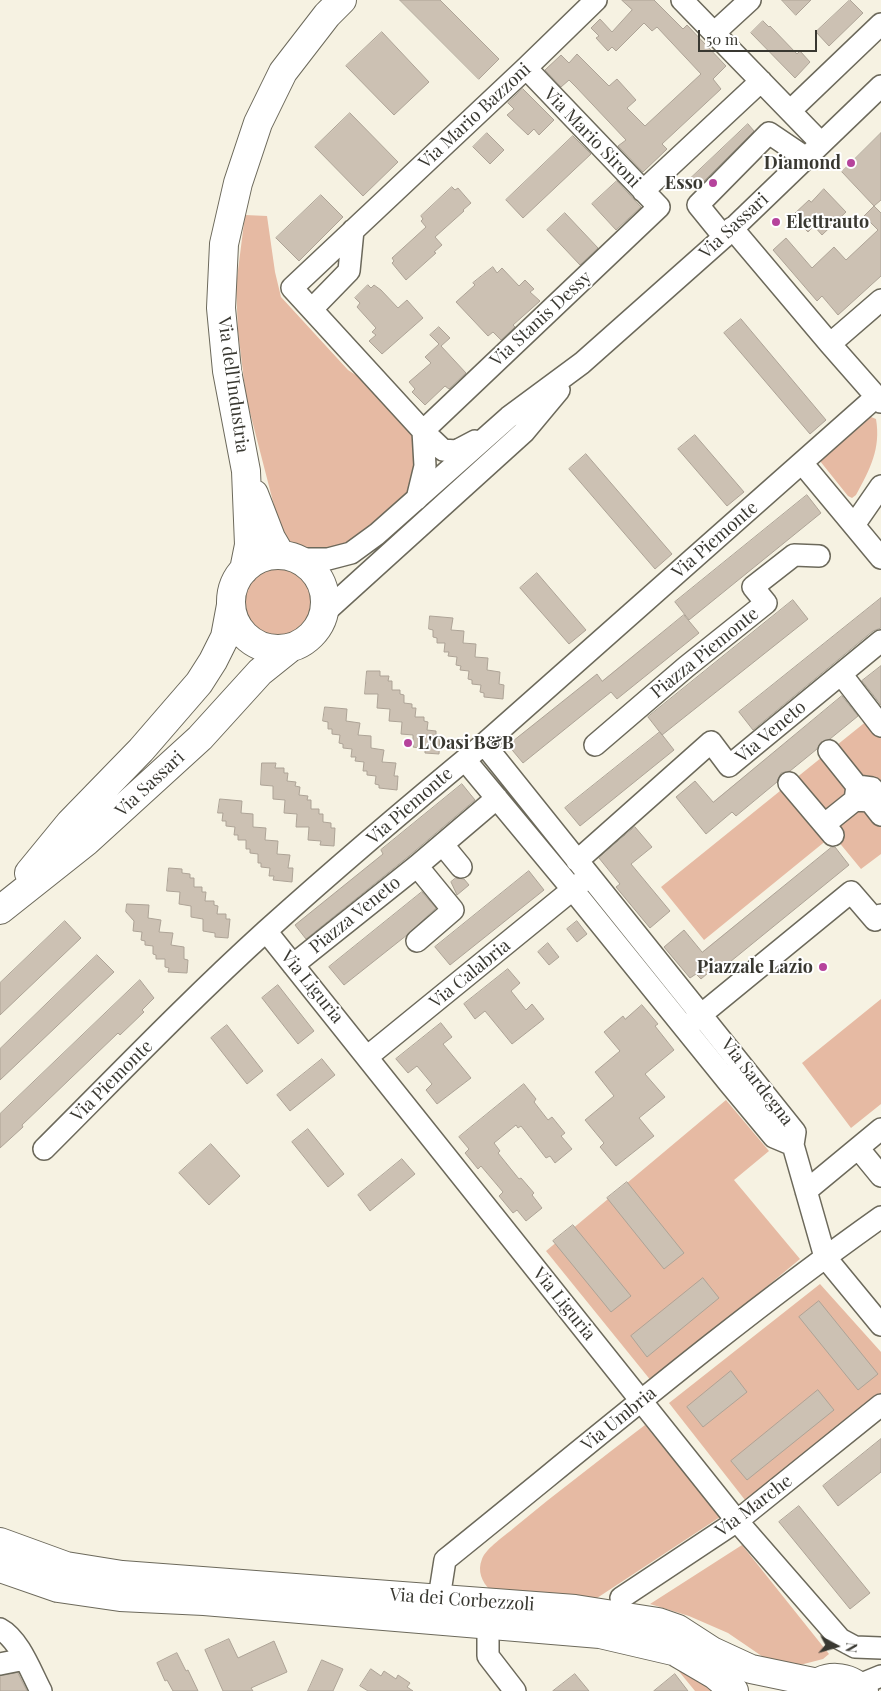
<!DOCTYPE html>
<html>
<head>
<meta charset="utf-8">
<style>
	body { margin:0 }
	#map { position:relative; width:881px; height:1691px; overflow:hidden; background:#f6f2e2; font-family:"Playfair Display",serif }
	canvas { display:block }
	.north { position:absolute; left:811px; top:1621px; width:50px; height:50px; -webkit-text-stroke:4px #fff; paint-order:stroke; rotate:96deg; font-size:14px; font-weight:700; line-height:20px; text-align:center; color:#393831 }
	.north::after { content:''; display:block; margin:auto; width:18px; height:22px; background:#393831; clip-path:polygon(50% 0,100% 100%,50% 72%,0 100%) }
	.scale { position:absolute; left:698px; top:30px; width:119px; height:22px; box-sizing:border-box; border:2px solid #393831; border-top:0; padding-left:6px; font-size:15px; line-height:18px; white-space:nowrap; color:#393831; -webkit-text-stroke:4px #fff; paint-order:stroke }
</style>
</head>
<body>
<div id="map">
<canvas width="881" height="1691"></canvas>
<div class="north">N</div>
<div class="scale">50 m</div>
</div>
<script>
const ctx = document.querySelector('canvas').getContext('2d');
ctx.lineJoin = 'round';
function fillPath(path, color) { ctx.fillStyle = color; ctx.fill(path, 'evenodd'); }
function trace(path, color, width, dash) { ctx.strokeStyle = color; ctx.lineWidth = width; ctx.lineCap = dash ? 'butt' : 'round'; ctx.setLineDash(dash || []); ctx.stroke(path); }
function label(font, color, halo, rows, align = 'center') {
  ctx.font = font + ' "Playfair Display",serif'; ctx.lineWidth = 4; ctx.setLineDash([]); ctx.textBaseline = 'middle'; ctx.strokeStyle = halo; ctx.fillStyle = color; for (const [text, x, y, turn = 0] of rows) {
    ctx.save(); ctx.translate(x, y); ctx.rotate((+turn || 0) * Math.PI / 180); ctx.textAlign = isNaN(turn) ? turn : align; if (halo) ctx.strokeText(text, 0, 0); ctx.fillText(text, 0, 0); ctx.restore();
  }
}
const green = new Path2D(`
	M245 215 267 216 275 272 281 297 348 370 396 401 423 431 421 482 345 548 307 554 295 548 285 537 278 521 246 397 238 331 236 286Z
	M871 417 876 419C881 449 870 469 856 495L852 498 848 496 820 461Z
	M243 603a35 35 0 1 1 70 0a35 35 0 1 1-70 0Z
	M868 720 881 737V854L861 869 833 835 704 940 661 887Z
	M881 999V1104L851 1128 802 1063Z
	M726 1100 769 1151 734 1180 800 1259 652 1382 546 1251Z
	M820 1284 881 1352V1393L745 1500 669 1403Z
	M645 1425 720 1517 594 1600 490 1590C482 1582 477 1571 482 1559 486 1548 506 1535 515 1527 557 1492 601 1459 645 1425Z
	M742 1545 829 1654 823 1659 800 1665H788L769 1661 728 1633 689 1616 650 1604Z
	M677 1669 692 1675 720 1691H695Z`);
const building = new Path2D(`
	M400 0H440L499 59 479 79Z
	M622 0H654L683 29 687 25 726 66 713 79 721 89 662 144 667 149 643 172 618 146 626 140 576 87 569 80 561 87 545 70 561 55 569 63 577 54 609 86 617 79 636 100 627 108 645 126 701 74 657 27 652 31 644 23 616 51 612 47 608 51 596 38 599 36 591 28 600 19 612 32 632 10Z
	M782 0H811L796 15Z
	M850 0 863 13 829 46 816 32Z
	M763 21 769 27 770 26 797 54 800 51 810 62 795 78 751 33Z
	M382 32 429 82 394 115 346 66Z
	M523 89 554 120 539 135 534 129 528 135 507 115 514 109 508 103Z
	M350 113 398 162 363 196 315 147Z
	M748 124 754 131 698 187 690 179Z
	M487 133 504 150 490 164 473 147Z
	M881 133V200L874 206 881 213V276L838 315 822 296 817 301 773 250 786 238 812 268 834 247 846 260 878 230 864 216 874 206 842 172Z
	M573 136 591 154 523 218 506 200Z
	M617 181 641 207 616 230 592 204Z
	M452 187 455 190 458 188 471 203 463 210 464 211 435 237 442 245 434 252 436 253 406 280 392 263 394 261 392 258 426 227 421 221 423 219 421 216Z
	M824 189 846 212 822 235 814 226 808 232 792 216 809 200 811 202Z
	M321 195 343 217 299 261 276 238Z
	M565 213 598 248 580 265 547 230Z
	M493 267 497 273 502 268 519 286 525 280 534 289 530 292 540 301 513 325 515 327 501 340 493 332 488 336 456 302 475 285 473 283Z
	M368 285 371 288 374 285 381 290 398 308 407 300 423 318 382 354 369 341 376 335 372 332 376 328 357 307 360 303 355 298Z
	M741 319 826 420 810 434 724 333Z
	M439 327 450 338 441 346 466 373 449 389 445 386 425 405 412 392 415 389 409 382 431 363 425 357 439 344 430 335Z
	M695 435 744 492 727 506 678 449Z
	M586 454 672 554 655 569 569 469Z
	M807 495 821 513 689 620 675 602Z
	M537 573 586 630 569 644 520 588Z
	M881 598V628L873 631 753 730 739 712Z
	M793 600 808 619 662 735 648 717Z
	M684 615 699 633 617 699 611 692 523 763 508 745 597 674 602 681Z
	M430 616 453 618 451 630 464 631 463 643 476 644 475 657 488 658 487 670 500 672 499 684 504 685 503 699 484 697V693L480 692 481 685 472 684V680L468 679 469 671 460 670 461 666 456 665 457 657 448 656 449 652H444L445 643H437V638L433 637V630L429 629Z
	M881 666V705L862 681Z
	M367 671H380V676H389L388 681H392V690H400V694L404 695V703L412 704V708H416L415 717H424V721L428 722 427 730 436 731V736H440L439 754 425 753V749L413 747V735L401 734 402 722 389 721 390 709 377 708 378 694H365Z
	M842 696 858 716 830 739 821 742 817 749 790 771 781 773 777 782 736 816 732 812 706 834 676 797 695 781 713 802Z
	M325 707 347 709 346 721 360 723 358 735 371 736V748L384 750 382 762 396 763 394 776H398L397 790 379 788V785L375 784 376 776 367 775V771H363L364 762 355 761 356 757H351L352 749 343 748V744L339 743 340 735 332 734V729H328V722L323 721Z
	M660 732 674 750 580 826 565 808Z
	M262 763H276L275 768H284V773H288L287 781 296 782 295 786 300 787 299 795 308 796 307 800H311V809H319V814H323V822L331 823V828H335L334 846 320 845 321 841 308 840 309 827H296L297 814 284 813 285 800 273 799V786L261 785Z
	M462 784 475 800 409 856 306 939 295 925 383 854 381 850Z
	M220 799 242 801 241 813 253 814V827L266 828 265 840 278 841 277 854 290 855 288 868H293L292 882 273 880 274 876H269L270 868 261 867V863H258V854L250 853V849H246V840H238V835H234L235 827 226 826V821H222L223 813H218Z
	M635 827 652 847 631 864 670 911 650 928 616 887 620 884 599 858Z
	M832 847H835L849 865 725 966 721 962 701 979 696 974 690 978 664 947 684 930 702 952Z
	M169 868 182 869V873L190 874V878H194V887H202V892H206L205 901H214V905L218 906 217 914H226V919H230L228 938 215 937V933L203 931V919L191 917V906L179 904 180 892 167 891Z
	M529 871 544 890 450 965 435 947Z
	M456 878 464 879 469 885 457 895 451 882Z
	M422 892 436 908 407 935 344 985 329 967Z
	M127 904 149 905 148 918 161 920 159 932 173 933 171 945 184 947V959L188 960 187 973 168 972 169 968 165 967V959H156V955L153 954V946L145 945V941L141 940 142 932 133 931 134 921 126 912Z
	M65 921 81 938 0 1015V983Z
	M577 921 587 934 577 942 567 929Z
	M548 943 559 957 549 965 538 952Z
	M97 955 114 972 0 1080V1049Z
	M508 969 520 983 511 991 526 1010 532 1004 544 1019 512 1044 485 1011 475 1019 464 1004Z
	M140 980 154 998 142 1010 144 1012 120 1035 118 1033 22 1125 23 1127 0 1148V1114Z
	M278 985 314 1031 298 1044 262 998Z
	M642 1005 658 1024 655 1026 674 1050 645 1074 665 1097 639 1118 654 1136 616 1166 600 1147 604 1143 585 1120 614 1096 595 1072 620 1051 604 1032 623 1016 625 1019Z
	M441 1023 452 1037 443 1044 471 1078 437 1104 426 1090 432 1084 417 1066 408 1073 396 1059Z
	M227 1025 263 1071 247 1084 211 1038Z
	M322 1059 335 1075 290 1111 277 1095Z
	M524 1084 536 1099 534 1102 548 1120 552 1117 565 1133 561 1136 572 1149 555 1163 550 1156 546 1158 521 1126 518 1128 516 1125 494 1143 500 1151 498 1153 519 1179 521 1178 534 1193 532 1195 542 1208 526 1221 517 1210 513 1213 499 1196 503 1192 481 1166 478 1169 465 1153 469 1149 459 1137Z
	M308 1129 344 1174 328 1187 292 1142Z
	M211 1144 240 1176 209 1205 179 1173Z
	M402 1159 415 1174 370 1211 358 1195Z
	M627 1182 684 1253 664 1269 607 1198Z
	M573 1225 631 1296 611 1312 553 1241Z
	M703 1278 719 1298 647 1357 631 1336Z
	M819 1301 878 1374 858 1390 799 1317Z
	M731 1371 747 1392 703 1427 687 1407Z
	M818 1390 834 1410 747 1480 731 1461Z
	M881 1439V1472L838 1506 823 1486Z
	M799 1506 870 1593 850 1609 779 1522Z
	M229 1639 238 1658 274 1641 287 1672 251 1688 253 1691H223L205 1650Z
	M177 1653 186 1671 188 1670 198 1691H173L167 1680 165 1681 157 1663Z
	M322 1660 343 1669 333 1691H308Z
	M371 1669 381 1676 384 1671 396 1679 398 1675 410 1683 407 1687 413 1691H368L360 1686Z
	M18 1673 27 1691H0V1676Z
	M575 1674 589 1691H553Z
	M675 1674 688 1691H654Z`);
const minor = new Path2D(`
	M682 0 821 143
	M714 33 750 0
	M790 111 881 24
	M643 191 761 81
	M732 228 830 344 881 402
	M724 237 698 205 769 133 806 158
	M312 309 349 271 353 230
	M830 344 881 300
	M423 431 659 207 526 68
	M475 441 456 451 443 450 423 431 292 288 526 68 596 0
	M802 463 881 558
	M417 499 425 466 423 431
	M854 525 881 486
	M297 559H328L351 553 377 534 509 417 582 363 724 237 881 86
	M324 613 524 432 559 390
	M841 674 881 726
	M484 744 795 1132 793 1145 825 1257 881 1325
	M595 745 686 667 766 603 753 587 794 555 819 556
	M829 751 857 786 855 800 870 801 872 788 857 786
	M465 760 573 890 729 1083 774 1137 793 1145
	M789 783 833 835
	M870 801 881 815
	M825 824 855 800
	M443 845 461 867
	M577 861 711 742 729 766 881 641
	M417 866 453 910 417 941
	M266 931 737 1521 840 1639 855 1647 881 1648
	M293 965 417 866 497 798
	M691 1023 851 892 875 920 881 915
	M367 1057 583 881
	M858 1148 881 1176
	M44 1149C117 1076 189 1001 266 931 337 867 410 805 484 744L877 396
	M806 1191 881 1129
	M439 1598 445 1560C589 1444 730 1324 881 1217
	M621 1598 737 1521 881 1405
	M488 1625V1656L515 1691
	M0 1629C19 1639 31 1672 41 1691
	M0 1664 25 1659
	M859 1685 881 1676`);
const major = new Path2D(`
	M254 494 271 538 281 555
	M231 602a47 47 0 1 1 94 0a47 47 0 1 1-94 0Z
	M244 570 249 545 246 471 227 371 221 308 224 244 238 183 258 123 283 72 327 15 342 0
	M29 873 70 823 141 750 199 683 213 661 225 637 231 605
	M0 910 87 841 200 738 260 672 290 648
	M0 1542 66 1566 122 1575 575 1609 658 1622 678 1629 712 1651 751 1669 818 1683
	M0 1568 58 1588 120 1597 204 1601 600 1634 673 1651H712
	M674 1651 715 1675 734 1691
	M809 1691C824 1672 849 1675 864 1691`);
const markers = [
	[851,163,5,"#b6439c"],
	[713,183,5,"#b6439c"],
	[776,222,5,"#b6439c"],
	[408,743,5,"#b6439c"],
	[823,967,5,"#b6439c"]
];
const streetNames = [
	["Via Mario Bazzoni",475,116,-43],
	["Via Mario Sironi",592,138,46],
	["Via Sassari",734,226,-43],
	["Via Stanis Dessy",541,319,-43],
	["Via dell'Industria",233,385,82],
	["Via Piemonte",715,540,-41],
	["Piazza Piemonte",705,653,-39],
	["Via Veneto",771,732,-40],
	["Via Sassari",150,784,-43],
	["Via Piemonte",410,806,-41],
	["Piazza Veneto",355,915,-39],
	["Via Calabria",470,974,-39],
	["Via Liguria",312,987,51],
	["Via Piemonte",112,1081,-45],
	["Via Sardegna",757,1082,52],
	["Via Liguria",564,1304,51],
	["Via Umbria",619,1419,-39],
	["Via Marche",754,1506,-37],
	["Via dei Corbezzoli",462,1600,4]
];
const poiNames = [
	["Diamond",841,163],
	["Esso",703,183],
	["Elettrauto",786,222,"left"],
	["L'Oasi B&B",418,743,"left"],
	["Piazzale Lazio",813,967]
];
fillPath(green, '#e6baa3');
fillPath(building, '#ccc1b3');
trace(building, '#ada396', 1);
trace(minor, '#6c695b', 24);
trace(major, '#6c695b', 30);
trace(minor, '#fff', 21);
trace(major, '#fff', 28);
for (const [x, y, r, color] of markers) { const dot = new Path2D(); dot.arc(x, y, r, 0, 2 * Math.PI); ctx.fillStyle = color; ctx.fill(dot); trace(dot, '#fff', 2); }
label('18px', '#393831', '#fff', streetNames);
label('bold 18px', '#393831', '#fff', poiNames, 'right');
</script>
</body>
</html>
